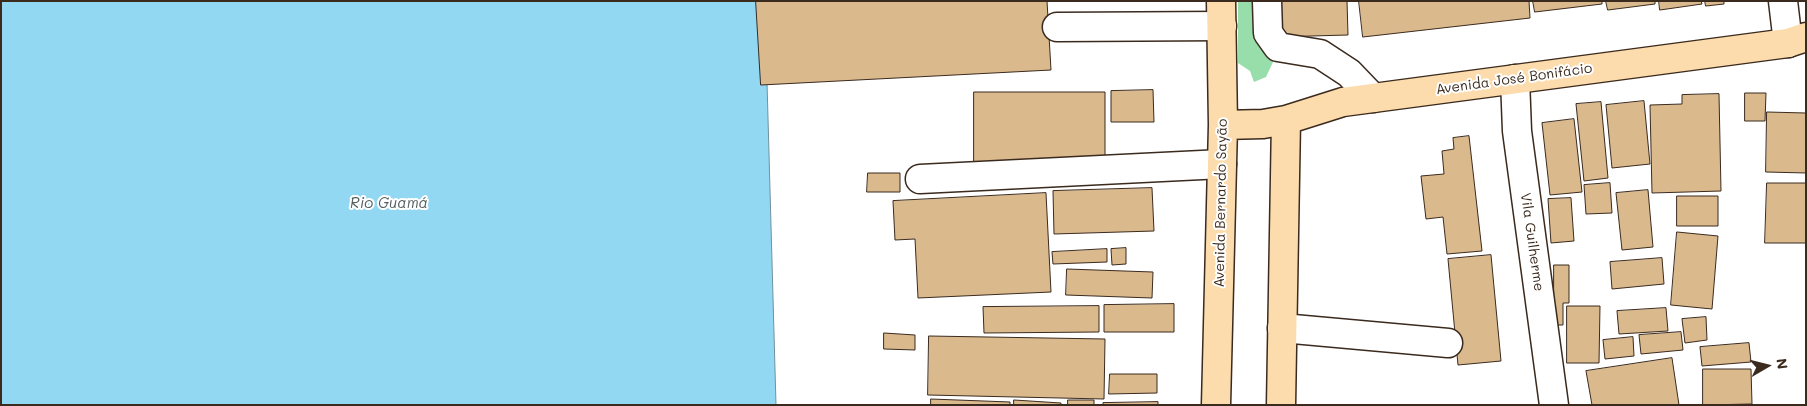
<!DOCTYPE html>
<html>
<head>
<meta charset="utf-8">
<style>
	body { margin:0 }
	#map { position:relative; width:1807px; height:406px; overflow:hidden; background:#fff; font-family:Mali,sans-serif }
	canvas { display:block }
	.frame { position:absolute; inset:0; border:2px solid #3b2a1e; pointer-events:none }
	.north { position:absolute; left:1742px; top:341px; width:50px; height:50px; -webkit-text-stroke:4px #fff; paint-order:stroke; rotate:82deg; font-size:14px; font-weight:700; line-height:20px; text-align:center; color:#3b2a1e }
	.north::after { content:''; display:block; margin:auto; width:18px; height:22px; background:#3b2a1e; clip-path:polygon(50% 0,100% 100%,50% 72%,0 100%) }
</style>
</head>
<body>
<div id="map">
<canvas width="1807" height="406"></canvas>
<div class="frame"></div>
<div class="north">N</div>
</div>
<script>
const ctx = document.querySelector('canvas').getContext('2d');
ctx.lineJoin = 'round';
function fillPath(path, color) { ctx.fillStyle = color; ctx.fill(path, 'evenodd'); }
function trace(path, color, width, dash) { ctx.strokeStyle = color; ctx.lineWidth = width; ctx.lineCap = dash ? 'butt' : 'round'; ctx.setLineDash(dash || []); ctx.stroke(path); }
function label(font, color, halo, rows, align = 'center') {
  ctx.font = font + ' Mali,sans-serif'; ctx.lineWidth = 4; ctx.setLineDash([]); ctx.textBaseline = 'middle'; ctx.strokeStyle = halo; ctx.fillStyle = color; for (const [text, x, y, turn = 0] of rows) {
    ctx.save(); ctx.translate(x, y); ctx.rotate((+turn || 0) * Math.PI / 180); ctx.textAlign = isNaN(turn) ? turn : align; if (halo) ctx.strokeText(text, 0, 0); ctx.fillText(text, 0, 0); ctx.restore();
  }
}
const green = new Path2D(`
	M1238 1H1260L1272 49 1273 62 1266 77 1254 82 1250 71 1238 63Z`);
const water = new Path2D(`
	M1 1H758L766 46 776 405H1Z`);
const building = new Path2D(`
	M756 1H1047L1051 70 761 85Z
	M1274 1H1347L1348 35 1275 37Z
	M1359 1H1529L1530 18 1363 37Z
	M1533 1H1602V4L1535 12Z
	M1606 1H1655V4L1608 10Z
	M1659 1H1701L1702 4 1660 10Z
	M1705 1H1724V4L1706 6Z
	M1153 90 1154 122H1111V91Z
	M974 92H1105V166L974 165Z
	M1745 93H1766L1765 121H1745Z
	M1719 94 1721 191 1652 193 1650 105 1682 104V95Z
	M1644 101 1650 164 1612 168 1606 105Z
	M1601 102 1608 178 1584 181 1576 104Z
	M1767 112 1806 113V173L1766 172Z
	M1574 119 1582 192 1550 195 1542 123Z
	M1469 136 1482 251 1447 254 1443 217 1426 219 1421 176 1444 174 1442 151 1454 149 1453 138Z
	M868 173H900V192H867Z
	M1610 183 1612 213 1586 214 1584 185Z
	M1767 183H1806V243H1765Z
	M1152 188 1154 231 1054 234 1053 191Z
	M1648 190 1653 247 1622 250 1616 193Z
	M1046 193 1051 292 918 298 915 239 895 240 893 201Z
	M1677 196H1718V226H1677Z
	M1571 198 1574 241 1551 243 1548 199Z
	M1677 232 1718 236 1712 309 1671 305Z
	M1126 248V264L1112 265 1111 249Z
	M1107 249V262L1053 264 1052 252Z
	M1491 255 1501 361 1458 365 1448 259Z
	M1662 258 1664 284 1612 289 1610 262Z
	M1554 265H1569V303H1563V325H1554Z
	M1067 269 1153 272 1152 298 1066 295Z
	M1174 304V332H1104V305Z
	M1099 306V332L984 333 983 307Z
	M1567 306H1600L1599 363H1567Z
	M1666 308 1668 331 1619 334 1617 311Z
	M1706 317 1707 340 1685 343 1682 319Z
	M1681 332 1683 350 1641 354 1639 335Z
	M884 333 915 335V350L884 349Z
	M929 336 1105 339 1104 399 928 395Z
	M1633 337 1634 356 1605 359 1603 340Z
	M1749 343 1751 362 1702 366 1700 347Z
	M1672 358 1679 405H1592L1586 371Z
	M1703 369H1751L1752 404 1703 405Z
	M1110 374H1157V393L1109 394Z
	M931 399 1010 402V405H931Z
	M1014 400 1061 403V405H1014Z
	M1068 400H1094V405H1068Z
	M1158 402V405H1103V403Z`);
const minor = new Path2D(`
	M1267 1 1268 33 1278 47 1320 54 1349 73 1373 98
	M1783 1 1788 43
	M1057 27 1222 26
	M1515 79 1517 131 1554 405
	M920 179 1222 164
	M1282 328 1448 343`);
const major = new Path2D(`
	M1223 125 1263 124 1286 120 1343 102 1788 43 1806 37
	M1216 405 1223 125 1221 1
	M1281 405 1286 120`);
const streetNames = [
	["Avenida José Bonifácio",1514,79,-8],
	["Avenida Bernardo Sayão",1221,203,-89],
	["Vila Guilherme",1532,242,82]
];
const waterNames = [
	["Rio Guamá",389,203]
];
fillPath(green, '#98deab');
fillPath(water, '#92d8f3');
trace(water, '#6f929e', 1);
fillPath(building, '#dab98d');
trace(building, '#3b2a1e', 1);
trace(minor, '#3b2a1e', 31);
trace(major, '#3b2a1e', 31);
trace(minor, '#fff', 28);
trace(major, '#fcdcac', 28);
label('14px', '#3b2a1e', '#fff', streetNames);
label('italic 15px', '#555e5e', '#fff', waterNames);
</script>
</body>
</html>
